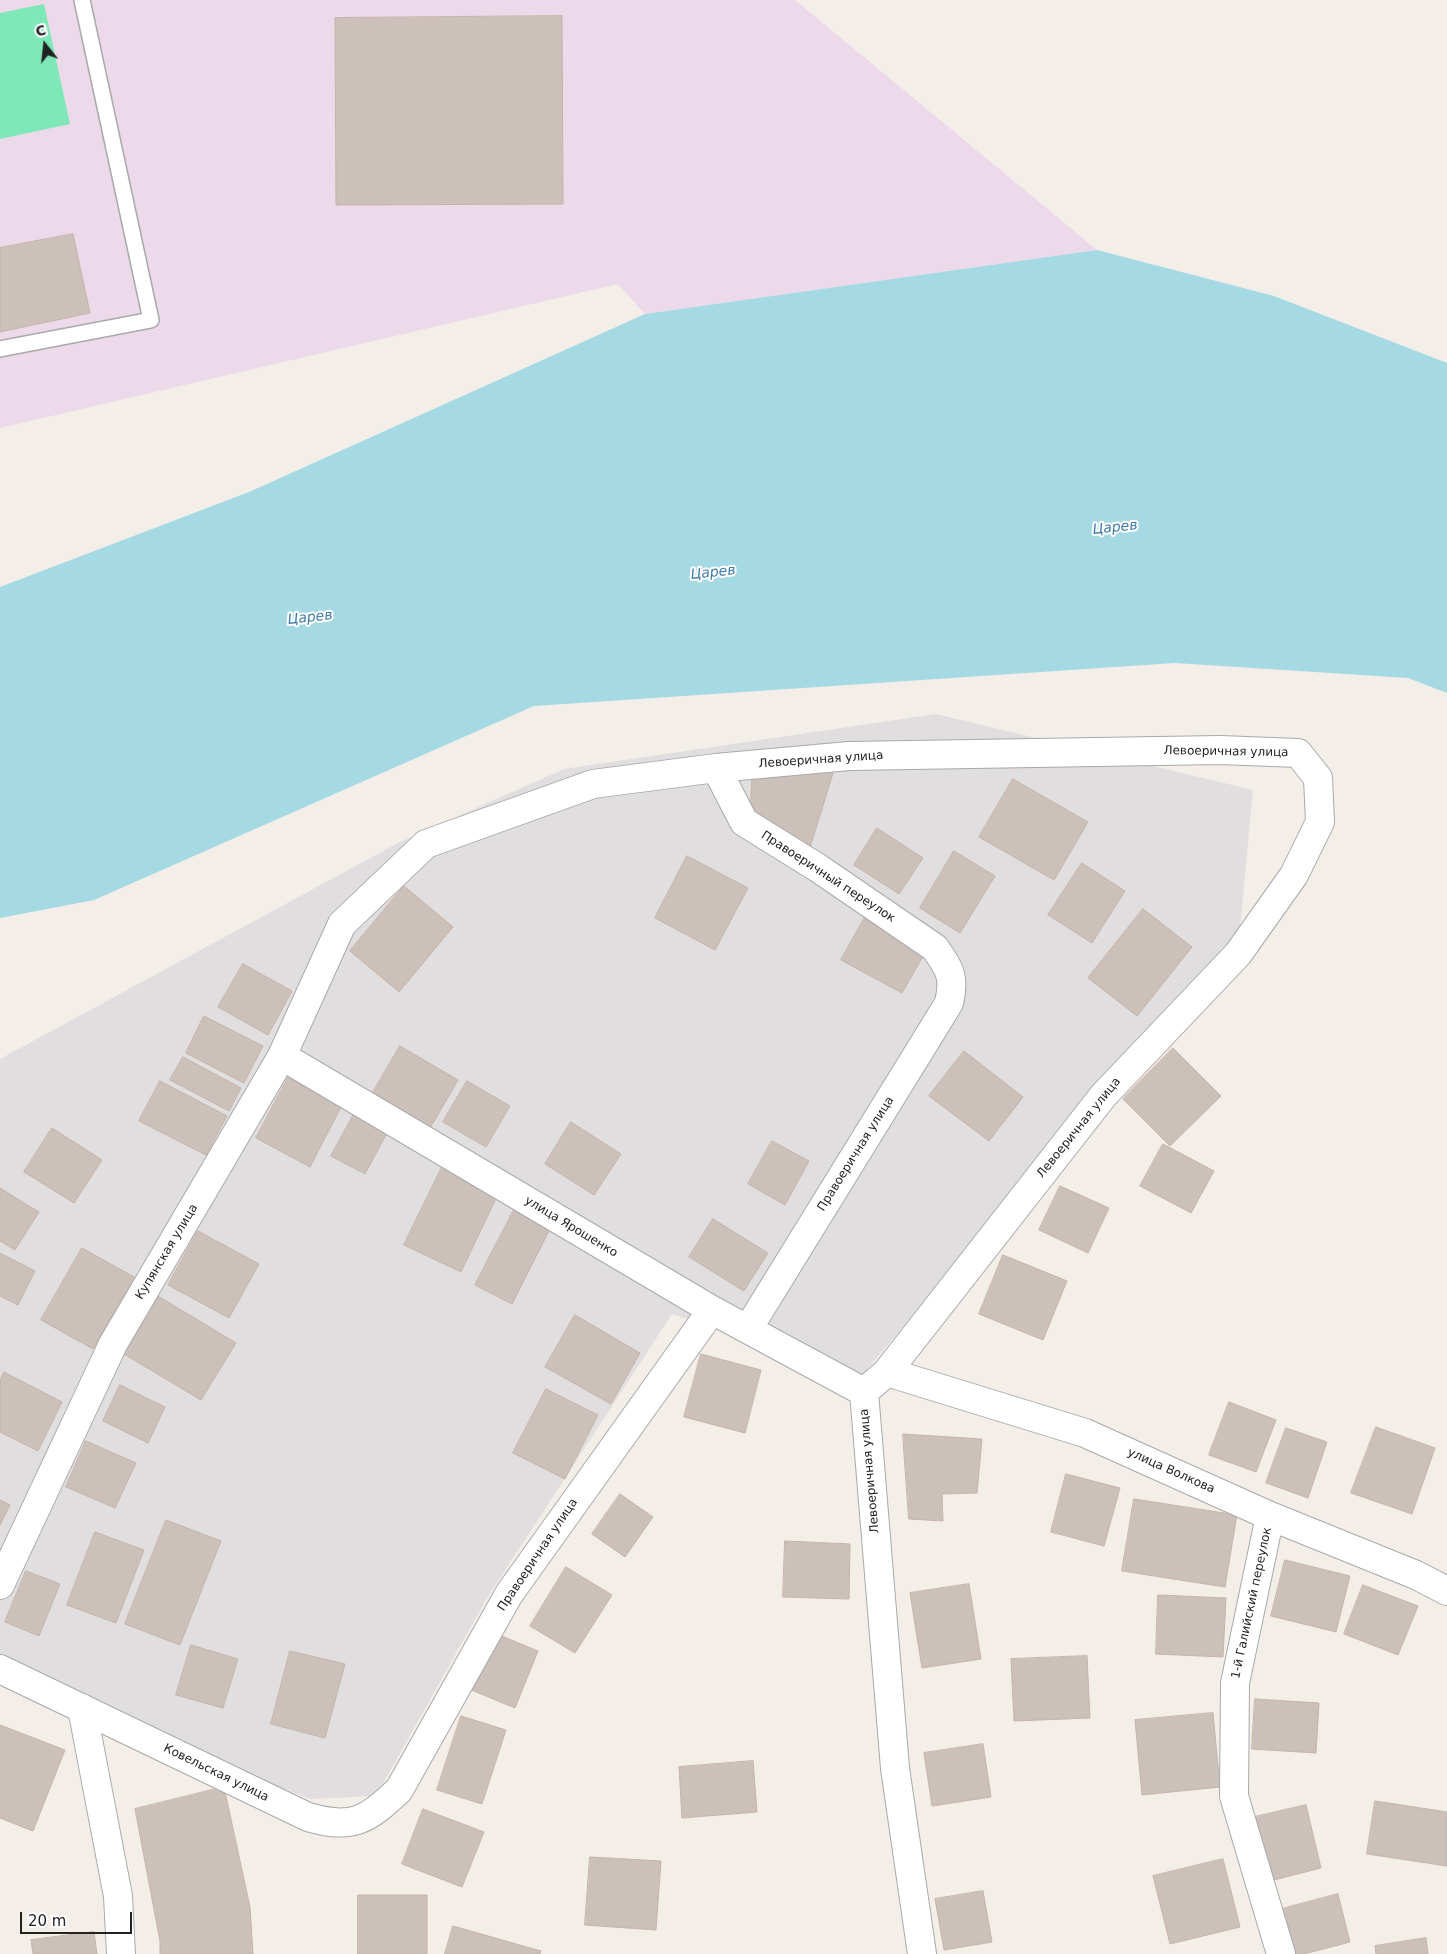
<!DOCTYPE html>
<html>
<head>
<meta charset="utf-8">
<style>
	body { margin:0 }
	#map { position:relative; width:1447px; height:1954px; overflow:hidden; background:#f3eee8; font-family:"DejaVu Sans",sans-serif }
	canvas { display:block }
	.north { position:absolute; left:20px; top:20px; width:50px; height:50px; -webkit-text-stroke:4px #fff; paint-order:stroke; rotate:344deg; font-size:14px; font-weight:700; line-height:20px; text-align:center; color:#222 }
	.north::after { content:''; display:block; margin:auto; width:18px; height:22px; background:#222; clip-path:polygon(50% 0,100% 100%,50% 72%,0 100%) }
	.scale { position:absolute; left:20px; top:1912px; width:112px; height:22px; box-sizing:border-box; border:2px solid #222; border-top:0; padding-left:6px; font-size:15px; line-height:18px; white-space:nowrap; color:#222; -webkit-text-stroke:4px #fff; paint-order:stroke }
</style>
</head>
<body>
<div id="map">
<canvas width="1447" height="1954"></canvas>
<div class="north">С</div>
<div class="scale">20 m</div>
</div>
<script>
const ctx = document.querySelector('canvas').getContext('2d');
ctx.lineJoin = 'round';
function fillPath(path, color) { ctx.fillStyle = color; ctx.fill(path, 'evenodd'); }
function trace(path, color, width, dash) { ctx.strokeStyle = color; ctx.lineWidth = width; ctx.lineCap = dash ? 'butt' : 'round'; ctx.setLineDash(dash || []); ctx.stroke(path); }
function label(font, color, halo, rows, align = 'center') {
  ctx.font = font + ' "DejaVu Sans",sans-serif'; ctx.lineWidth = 4; ctx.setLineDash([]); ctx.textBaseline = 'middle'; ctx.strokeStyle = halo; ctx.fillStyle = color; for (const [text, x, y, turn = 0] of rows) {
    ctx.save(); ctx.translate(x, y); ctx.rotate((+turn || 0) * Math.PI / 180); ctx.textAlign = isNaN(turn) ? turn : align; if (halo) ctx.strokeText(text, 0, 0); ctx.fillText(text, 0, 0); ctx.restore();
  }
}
const residential = new Path2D(`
	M936 714 1253 790 1240 928 863 1374 672 1314 487 1598 376 1796 311 1799 0 1684V1059L398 843 564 769Z`);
const industrial = new Path2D(`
	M0 0H795L1097 250 645 314 618 284 0 428Z`);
const pitch = new Path2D(`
	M44 4 70 124 0 139V13Z`);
const water = new Path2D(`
	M1097 250 1274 296 1447 363V693L1408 678 1175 663 534 706 94 900 0 918V587L249 492 645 314Z`);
const building = new Path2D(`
	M562 16 563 204 336 205 335 18Z
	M73 234 90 313 0 332V248Z
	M834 770 808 854 750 817 752 776Z
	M1013 779 1088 822 1054 880 979 837Z
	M877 828 923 858 899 894 854 865Z
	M954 851 995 876 960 933 920 908Z
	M687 856 748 888 715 950 655 918Z
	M1082 863 1125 891 1092 943 1048 915Z
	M404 886 453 927 399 992 350 951Z
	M1143 909 1192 947 1137 1016 1088 978Z
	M865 917 926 951 902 993 841 960Z
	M243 964 292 991 268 1035 218 1007Z
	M204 1016 263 1046 244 1083 186 1053Z
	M400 1046 458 1080 429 1130 371 1096Z
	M1173 1048 1221 1096 1170 1146 1123 1099Z
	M964 1051 1023 1097 989 1141 929 1096Z
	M183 1057 241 1088 229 1111 170 1080Z
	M288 1078 341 1107 310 1167 256 1138Z
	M160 1081 227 1116 206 1155 139 1121Z
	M467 1081 510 1106 486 1147 443 1122Z
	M354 1114 387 1133 365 1174 331 1156Z
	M571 1122 621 1154 594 1195 545 1164Z
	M52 1128 102 1160 74 1203 24 1172Z
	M772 1141 809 1161 785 1205 748 1184Z
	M1163 1144 1214 1171 1191 1213 1140 1186Z
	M443 1165 499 1192 461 1272 404 1245Z
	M1060 1186 1109 1208 1088 1253 1039 1230Z
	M0 1188 39 1212 15 1250 0 1241Z
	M515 1208 551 1227 512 1304 475 1285Z
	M713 1219 768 1253 744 1291 689 1257Z
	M198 1231 259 1264 229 1318 168 1285Z
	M82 1248 134 1277 93 1349 41 1320Z
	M0 1253 35 1271 18 1305 0 1296Z
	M1003 1255 1067 1281 1043 1340 979 1314Z
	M158 1296 236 1343 201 1400 124 1354Z
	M575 1315 640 1353 611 1404 545 1367Z
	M701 1354 761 1370 745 1433 684 1417Z
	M4 1372 62 1402 38 1451 0 1432V1381Z
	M120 1385 165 1407 148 1443 103 1421Z
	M546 1389 598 1415 565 1479 513 1453Z
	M1229 1402 1276 1420 1256 1472 1209 1455Z
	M1376 1427 1435 1448 1412 1514 1351 1493Z
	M1286 1428 1327 1442 1308 1498 1266 1483Z
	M903 1434 982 1439 977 1493 942 1494 943 1521 909 1519Z
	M86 1441 136 1463 115 1508 66 1487Z
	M1066 1474 1120 1488 1104 1546 1051 1532Z
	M620 1494 653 1517 625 1557 592 1534Z
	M1134 1499 1237 1515 1225 1587 1122 1571Z
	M0 1500 10 1505 0 1525Z
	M166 1520 221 1541 180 1645 125 1624Z
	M95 1532 144 1550 116 1623 67 1605Z
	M785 1541 850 1544 849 1599 783 1597Z
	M1285 1560 1350 1576 1336 1632 1271 1616Z
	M566 1567 612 1595 575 1653 530 1626Z
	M26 1571 60 1584 39 1636 5 1622Z
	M969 1584 981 1659 922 1668 910 1593Z
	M1363 1585 1418 1606 1398 1655 1344 1634Z
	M1158 1595 1226 1598 1223 1657 1156 1654Z
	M492 1632 538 1651 515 1708 469 1689Z
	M191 1645 238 1659 223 1708 176 1695Z
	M290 1651 345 1664 325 1738 271 1724Z
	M1087 1656 1090 1718 1014 1721 1011 1659Z
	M1255 1699 1319 1703 1316 1753 1252 1749Z
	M1213 1713 1220 1787 1142 1795 1135 1720Z
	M461 1716 506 1730 482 1804 437 1790Z
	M0 1725 65 1750 33 1831 0 1818Z
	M983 1744 991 1797 932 1806 924 1753Z
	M753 1761 757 1812 682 1818 679 1767Z
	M224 1787 250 1907 253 1954H160V1941L135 1809Z
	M1375 1801 1447 1812V1866L1367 1854Z
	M1306 1805 1321 1868 1270 1881 1255 1817Z
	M423 1809 484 1832 462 1887 402 1864Z
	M590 1857 661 1861 656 1930 585 1925Z
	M1223 1859 1240 1927 1170 1944 1153 1876Z
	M983 1891 992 1942 944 1950 935 1899Z
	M1338 1894 1350 1942 1304 1954H1290L1278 1910Z
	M358 1895H427V1954H358Z
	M453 1926 541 1951 540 1954H445Z
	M94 1932 97 1954H33L31 1940Z
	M1426 1938 1428 1954H1376L1375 1946Z`);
const lane = new Path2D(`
	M0 349 151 320 82 0`);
const street = new Path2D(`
	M716 768 744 822 818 868 935 948C950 969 955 977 949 1003L748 1329
	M282 1056 712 1310 864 1392
	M887 1372 1085 1433 1270 1516 1416 1575 1447 1591
	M1270 1516 1235 1683 1234 1796 1281 1954
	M0 1585 113 1344 282 1056 342 924 426 844 593 784 716 768 849 756 1220 750 1298 753 1318 778 1320 822 1294 875 1238 954 1103 1096 887 1372 864 1392 895 1768 922 1954
	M0 1669 308 1817C353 1830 367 1820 399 1790L509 1594 712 1310
	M82 1708 118 1896 121 1954`);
const streetNames = [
	["Левоеричная улица",1226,752,1],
	["Левоеричная улица",821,760,-4],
	["Правоеричный переулок",828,877,33],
	["Левоеричная улица",1079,1128,-51],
	["Правоеричная улица",856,1154,-58],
	["улица Ярошенко",571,1227,31],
	["Купянская улица",167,1252,-59],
	["Левоеричная улица",870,1471,-95],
	["улица Волкова",1171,1471,24],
	["Правоеричная улица",538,1555,-56],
	["1-й Галийский переулок",1252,1603,-78],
	["Ковельская улица",216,1773,26]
];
const waterNames = [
	["Царев",1115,528,-6],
	["Царев",713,573,-6],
	["Царев",310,618,-6]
];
fillPath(residential, '#e0dedf');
fillPath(industrial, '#ecd9ea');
fillPath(pitch, '#7fe8b9');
fillPath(water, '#a5d9e4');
fillPath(building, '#cbc0ba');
trace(building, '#c6b4a8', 1);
trace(lane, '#a9a9a9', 18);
trace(street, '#a9a9a9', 30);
trace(lane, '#fff', 15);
trace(street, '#fff', 28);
label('12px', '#222', '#fff', streetNames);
label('italic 14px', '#3e7bab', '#fff', waterNames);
</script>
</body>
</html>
